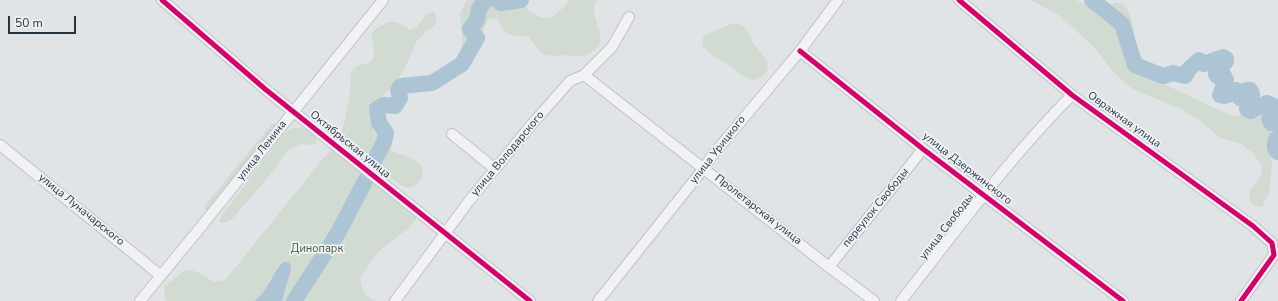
<!DOCTYPE html>
<html>
<head>
<meta charset="utf-8">
<style>
	body { margin:0 }
	#map { position:relative; width:1278px; height:301px; overflow:hidden; background:#e1e4e6; font-family:"Nunito Sans",sans-serif }
	canvas { display:block }
	.scale { position:absolute; left:8px; top:16px; width:68px; height:18px; box-sizing:border-box; border:2px solid #263341; border-top:0; padding-left:5px; font-size:12px; line-height:14px; white-space:nowrap; color:#263341; -webkit-text-stroke:3px #eef2f6; paint-order:stroke }
</style>
</head>
<body>
<div id="map">
<canvas width="1278" height="301"></canvas>
<div class="scale">50 m</div>
</div>
<script>
const ctx = document.querySelector('canvas').getContext('2d');
ctx.lineJoin = 'round';
function fillPath(path, color) { ctx.fillStyle = color; ctx.fill(path, 'evenodd'); }
function trace(path, color, width, dash) { ctx.strokeStyle = color; ctx.lineWidth = width; ctx.lineCap = dash ? 'butt' : 'round'; ctx.setLineDash(dash || []); ctx.stroke(path); }
function label(font, color, halo, rows, align = 'center') {
  ctx.font = font + ' "Nunito Sans",sans-serif'; ctx.lineWidth = 3.5; ctx.setLineDash([]); ctx.textBaseline = 'middle'; ctx.strokeStyle = halo; ctx.fillStyle = color; for (const [text, x, y, turn = 0] of rows) {
    ctx.save(); ctx.translate(x, y); ctx.rotate((+turn || 0) * Math.PI / 180); ctx.textAlign = isNaN(turn) ? turn : align; if (halo) ctx.strokeText(text, 0, 0); ctx.fillText(text, 0, 0); ctx.restore();
  }
}
const green = new Path2D(`
	M467 0H523C525 7 528 11 535 14 537 15 541 18 544 18 554 19 564 7 570 0H597C595 4 593 8 594 12 596 27 609 40 592 52 589 54 585 56 581 56 576 57 570 55 565 55 541 58 542 54 528 36 507 36 508 36 496 18L489 19C483 28 481 39 477 50L468 55 461 51 462 36 460 13Z
	M1031 0H1076L1092 8H1100L1115 3 1123 4 1128 10 1134 27V36L1128 51 1130 59 1145 75 1227 114 1235 116 1250 113 1266 120 1273 135 1274 144 1270 184 1269 193 1262 207 1254 206 1250 200 1249 192 1262 173V166L1253 153 1241 144 1219 137 1202 122 1181 109 1133 89 1112 71 1096 49 1060 16Z
	M434 11 437 18 435 25 417 40 404 70 389 90 377 101 371 115 373 131 378 137 394 152 409 157 422 166C423 173 423 178 418 183 403 198 387 172 378 163 367 152 349 150 343 134 341 130 344 124 345 119 346 110 349 101 350 92 351 85 349 78 352 71 357 63 361 66 368 63 378 58 373 44 371 36 374 30 377 28 383 25 395 18 400 24 410 30L417 27 426 14Z
	M732 24H740L746 29 754 44 767 61 768 69C753 92 742 73 727 64 717 58 709 54 702 45L703 37 710 32Z
	M272 124H276L278 128 208 211 205 209V205Z
	M294 128C302 128 311 129 316 136V144L312 145 300 144 286 152 275 169 233 218 225 223H221L219 220 221 217 279 139 284 133Z
	M331 149 415 213 416 219 415 221 406 230 379 251 360 278 364 294 375 301H167L165 298 164 287 184 271 191 270 197 272 214 282 225 280Z`);
const water = new Path2D(`
	M283 262H288L291 265 290 273 282 301H254C267 293 272 274 283 262Z`);
const river = new Path2D(`
	M497 0 501 3 521 0
	M1092 0 1122 24 1135 65 1163 76 1173 73 1185 76 1189 69 1199 60 1204 64 1206 63 1223 57 1226 59V61L1216 74 1217 76H1224L1226 80 1220 95C1227 98 1230 93 1236 90L1238 91 1240 98 1242 99 1245 97 1246 90H1250L1252 94V98L1247 103V109L1251 111 1267 103 1278 108
	M1278 113 1272 115 1269 119 1271 123 1278 122
	M1278 138 1276 139C1274 144 1274 149 1278 152
	M372 165 384 142 386 133 379 123 377 109 384 105 395 106 400 98 398 90 401 86 432 83 462 64 477 38 470 29 477 20 479 9 485 0
	M294 301 338 233 365 181`);
const minor = new Path2D(`
	M162 0 265 89 530 301
	M959 0 1072 95 1253 226 1272 243 1274 255 1241 301
	M800 51 923 149 1123 301
	M584 75 829 267 874 301
	M452 134 495 169
	M0 145 161 276
	M829 267 923 149
	M140 301 200 228 383 0
	M395 301 469 201 532 124 570 81 584 75 612 47 629 17
	M598 301 704 168 711 157 800 51 838 0
	M901 301C956 231 1009 158 1072 95`);
const cycleway = new Path2D(`
	M162 0 265 89 530 301
	M959 0 1072 95 1253 226 1272 243 1274 255 1241 301
	M800 51 923 149 1123 301`);
const streetNames = [
	["Овражная улица",1124,120,36],
	["Октябрьская улица",350,145,39],
	["улица Урицкого",718,150,-52],
	["улица Ленина",262,151,-52],
	["улица Володарского",508,154,-50],
	["улица Дзержинского",967,169,38],
	["переулок Свободы",876,208,-51],
	["улица Луначарского",81,210,39],
	["Пролетарская улица",758,210,38],
	["улица Свободы",947,227,-52]
];
const parkNames = [
	["Динопарк",317,249]
];
fillPath(green, '#d2dbd1');
fillPath(water, '#acc4d4');
trace(river, '#acc4d4', 16);
trace(minor, '#bfc2c4', 12);
trace(minor, '#f0f2f3', 10);
trace(cycleway, '#d6006c', 5);
label('11px', '#263341', '#eef2f6', streetNames);
label('11px', '#3f5e33', '#eef2f6', parkNames);
</script>
</body>
</html>
